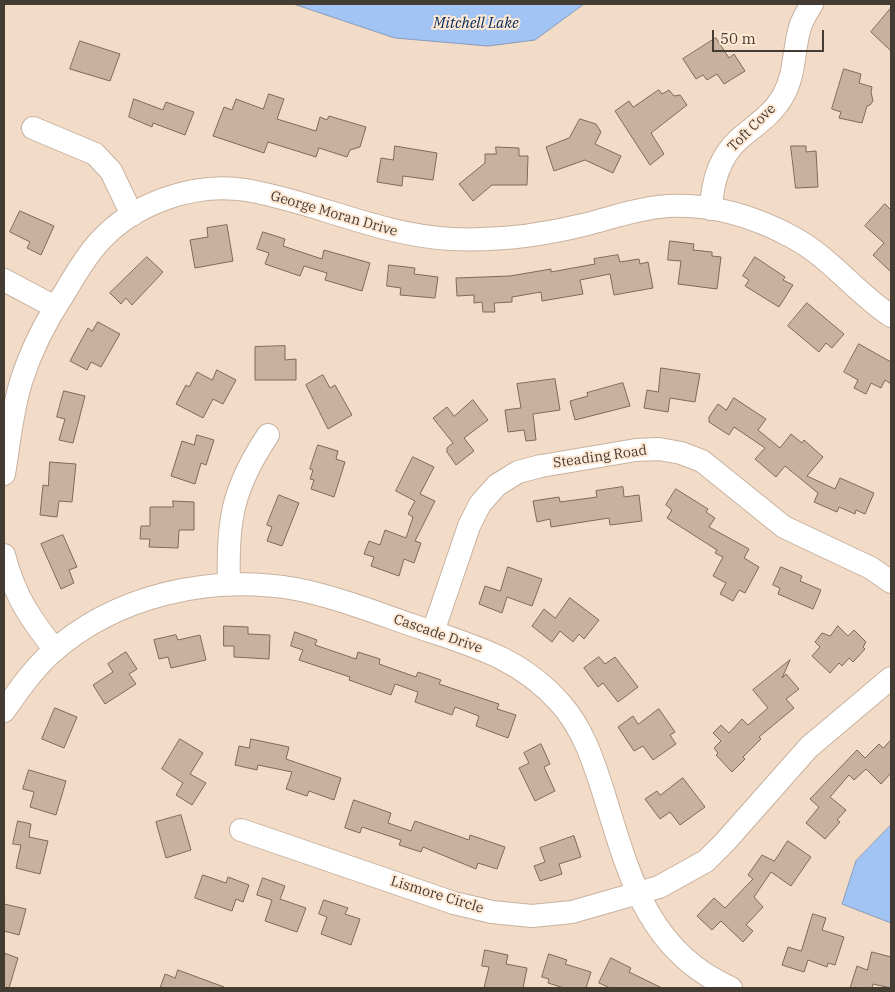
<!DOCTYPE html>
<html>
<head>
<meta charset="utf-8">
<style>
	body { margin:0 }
	#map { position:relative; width:895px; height:992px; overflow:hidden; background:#f2dbc7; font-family:"IBM Plex Serif",serif }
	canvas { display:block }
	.frame { position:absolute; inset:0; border:5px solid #443b33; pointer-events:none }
	.scale { position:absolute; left:712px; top:30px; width:112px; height:22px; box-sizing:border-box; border:2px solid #443b33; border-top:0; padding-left:6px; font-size:15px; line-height:18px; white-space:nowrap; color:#443b33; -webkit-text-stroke:4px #ffe8d4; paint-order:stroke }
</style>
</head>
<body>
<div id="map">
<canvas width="895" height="992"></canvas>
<div class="frame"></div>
<div class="scale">50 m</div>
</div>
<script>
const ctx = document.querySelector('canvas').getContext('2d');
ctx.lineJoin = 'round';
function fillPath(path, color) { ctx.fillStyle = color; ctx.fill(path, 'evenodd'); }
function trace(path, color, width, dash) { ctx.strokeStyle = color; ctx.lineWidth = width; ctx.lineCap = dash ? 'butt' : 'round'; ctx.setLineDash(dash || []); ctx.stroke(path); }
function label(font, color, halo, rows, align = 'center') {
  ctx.font = font + ' "IBM Plex Serif",serif'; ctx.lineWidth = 4; ctx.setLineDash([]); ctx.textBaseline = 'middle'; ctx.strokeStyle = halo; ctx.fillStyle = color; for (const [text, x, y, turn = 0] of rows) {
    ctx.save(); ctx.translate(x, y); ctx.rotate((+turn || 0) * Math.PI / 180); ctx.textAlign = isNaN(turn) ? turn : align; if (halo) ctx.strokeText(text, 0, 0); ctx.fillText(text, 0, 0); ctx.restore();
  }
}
const water = new Path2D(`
	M294 4H584L535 40 488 46 395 38Z
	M891 825V923L842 904 856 861Z`);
const building = new Path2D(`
	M891 8V51L871 32Z
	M716 38 729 58 734 54 745 71 724 84 717 74 707 80 703 75 696 79 683 59Z
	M80 41 120 54 110 81 70 69Z
	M844 69 861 74 859 83 872 87 871 92 873 101 870 105 867 106 862 123 839 118 841 112 832 109Z
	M659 90 662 94 669 90 674 96 680 95 687 105 651 133 664 154 650 165 615 111 629 101 633 107Z
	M269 94 284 99 277 119 316 131 320 117 327 120 329 116 366 127 360 147 350 150 347 157 319 148 316 157 268 142 264 153 213 136 224 107 232 110 236 99 263 109Z
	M134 99 163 110 166 102 194 112 185 135 153 123 152 127 129 117Z
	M580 119 596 124 601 132 595 144 621 156 613 173 585 160 554 171 546 147 569 138Z
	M395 146 437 153 433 180 403 176 402 186 377 182 381 158 393 160Z
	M791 146H806V152L816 151 818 187 796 188Z
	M496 147 519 148V156H528L527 185H492L473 201 459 184 485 163V154H496Z
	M885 204 891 210V272L873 255 884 243 865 226Z
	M20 211 54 226 41 255 27 248 30 242 10 232Z
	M227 225 233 261 195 268 190 240 208 237 207 228Z
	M263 232 285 239 283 246 322 259 324 250 370 263 362 291 325 280 327 273 304 266 300 276 265 264 269 253 257 249Z
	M670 241 694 244 693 250 712 252V256L721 257 717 289 678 284 681 261 668 260Z
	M618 255 620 262 639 259 640 264 648 262 653 288 614 295 610 274 580 280 583 294 542 301 541 292 512 297V302L494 303 495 312H483L482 302 474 303V295L457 296 456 278 510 276 551 269V272L595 264 594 259Z
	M147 257 163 272 132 305 126 298 121 304 110 293Z
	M755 257 785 277 783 280 793 285 779 307 745 286 749 280 743 276Z
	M389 265 415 268 414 274 438 277 435 298 400 295 401 288 387 286Z
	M807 303 844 334 832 348 826 343 819 352 788 326Z
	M98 322 120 334 101 367 91 362 87 370 70 361 88 328 92 331Z
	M859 344 891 362V384L885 380 881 388 871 383 866 394 854 388 858 380 844 372Z
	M285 346V360L296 359V380H255V347Z
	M661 368 700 374 695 402 670 398 668 412 644 408 647 390 658 392Z
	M217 370 236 380 223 404 213 399 203 418 176 404 186 385 189 387 197 372 212 380Z
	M323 375 330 388 335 385 352 415 328 429 306 385Z
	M555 379 560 410 533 414 536 440 526 441 524 430 508 432 505 410 521 408 517 384Z
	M623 383 630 406 575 420 570 401 588 396 587 393Z
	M64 391 85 396 73 443 59 440 65 419 57 417Z
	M734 398 766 419 758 430 780 448 791 434 802 443 804 440 823 457 807 476 835 489 840 478 874 493 865 514 856 510 855 514 839 507 837 512 814 502 818 493 785 466 776 477 755 459 765 448 734 427 729 435 709 422V417L718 404 726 410Z
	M473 400 488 420 464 438 474 451 456 465 447 452V448L453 443 433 418 447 407 454 416Z
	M197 435 214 440 206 465 201 463 195 484 171 476 182 441 194 445Z
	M318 445 338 451 336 459 345 462 334 497 311 489 314 480 310 479 313 470 310 469Z
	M413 457 434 467 420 494 435 501 415 541 421 543 414 563 404 559 399 576 371 566 374 557 364 554 369 541 380 545 385 530 406 538 413 517 408 514 415 501 396 491Z
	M50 462 76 464 72 502 59 501 57 517 40 515 43 485 48 486Z
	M623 487 624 497 639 495 642 521 610 525 609 518 551 527 550 519 537 522 533 501 559 497 560 502 597 497 596 491Z
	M676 489 708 509 706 512 715 518 709 527 749 549 744 558 759 567 745 593 739 590 733 601 720 594 726 583 713 576 723 557 715 553 717 550 667 518 672 510 666 505Z
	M279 495 299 503 282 546 267 541 272 527 267 525Z
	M173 501 194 502V530H179L178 548 149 547 150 539H140L141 526H150V507H173Z
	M63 535 77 567 69 570 74 583 61 589 41 544Z
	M508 567 542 579 532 606 507 597 502 613 479 604 485 586 500 591Z
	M781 567 802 576 800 581 821 590 813 609 778 594 780 588 773 585Z
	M570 598 599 620 584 639 579 634 573 642 560 631 552 642 532 626 544 609 555 618Z
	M224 626 248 627V634L270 635 269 659 234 657V646H224Z
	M838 626 848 636 854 630 866 642 863 647 865 649 853 662 849 658 842 666 839 663 830 673 812 656 820 647 815 642 822 633 830 636Z
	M295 632 317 640 315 645 356 659 358 652 380 659 379 664 416 677 418 672 441 680 439 684 499 704 497 709 516 715 508 738 476 726 479 716 455 707 452 715 415 702 418 692 395 684 391 695 349 680 350 677 299 660 303 650 291 646Z
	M176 635 178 640 200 635 206 660 171 668 168 657 159 659 154 640Z
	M126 652 137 669 129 674 136 684 105 704 93 685 113 672 108 664Z
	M599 657 605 664 615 657 638 687 618 702 603 683 598 687 584 668Z
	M790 660 782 678 786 674 799 689 786 699 794 708 759 737 761 739 743 757 745 759 732 772 716 755 718 753 714 748 721 741 713 733 721 725 729 733 742 719 748 725 768 708 753 690Z
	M55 708 77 717 64 748 42 739Z
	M659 709 675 732 670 735 676 744 653 760 643 746 634 751 618 727 633 716 638 724Z
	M180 739 203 753 190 774 206 783 192 805 176 795 183 783 162 769Z
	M251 739 289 747 286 759 341 778 334 800 309 791 307 796 286 789 292 772 258 765 257 770 235 765 239 746 249 748Z
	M891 740V773L881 784 866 769 854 780 849 775 830 797 846 810 837 820 840 822 825 839 806 823 819 807 810 799 857 750 865 758 879 744 883 748Z
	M541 744 550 764 544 767 555 791 535 801 519 768 529 763 524 753Z
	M29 770 66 781 56 815 30 807 34 792 23 789Z
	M683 778 705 807 680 825 670 812 660 819 645 799 657 791 660 795Z
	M354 800 391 813 388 823 411 831 415 821 469 840 470 835 505 847 497 869 478 863 476 869 423 847 421 852 399 845 401 840 362 827 360 833 345 828Z
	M181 815 191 850 166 858 156 822Z
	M18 821 31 824 29 837 48 841 40 874 16 868 21 845 13 844Z
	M574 836 581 857 559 864 562 874 540 881 534 866 545 862 540 848Z
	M788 841 811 857 791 886 771 872 754 897 763 907 746 925 753 931 743 942 721 921 712 930 697 916 714 898 725 908 753 879 748 875 762 855 774 861Z
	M203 875 226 883 228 877 249 885 243 902 236 899 232 911 195 898Z
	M263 878 285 886 280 899 306 908 297 932 265 921 272 900 257 895Z
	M324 900 348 908 345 914 360 919 351 945 321 934 327 917 319 914Z
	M4 904 26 909 19 935 4 931Z
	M813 914 826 918 822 930 844 937 835 965 828 963 827 967 808 960 804 972 782 965 788 947 801 951Z
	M485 950 508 955 506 964 527 968 523 988H484L489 967 482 966Z
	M872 952 891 957V988L873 984 872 988H850L857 966 867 970Z
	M4 953 18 958 9 988H4Z
	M549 954 567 960 565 964 591 972 586 988H564L548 983 549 979 542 977Z
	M611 958 631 968 629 972 662 988H610L599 983Z
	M178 970 224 987V988H160L165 974 175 978Z`);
const minor = new Path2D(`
	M33 128 95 154 111 171 132 215
	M711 209C712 183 719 158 738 140 755 125 773 115 784 94 796 72 793 47 801 24 804 17 808 10 812 4
	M4 280 55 307
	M4 474C9 444 12 411 21 382 31 350 47 319 65 292 75 275 86 256 99 242 134 203 194 182 246 190 316 202 379 235 451 239 495 241 539 236 583 225 608 219 632 210 658 207 704 202 751 215 792 237 829 256 856 293 891 316
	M4 555C15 596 29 617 55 650
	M229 585C227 521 232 489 268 435
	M433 632 469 526 480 504 497 485 518 472 541 466 636 450 659 449 681 453 702 461 784 527 871 568 891 582
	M4 711C18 691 32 671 50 654 115 595 211 574 296 589 336 597 374 612 412 625 470 645 519 656 561 704 583 729 593 760 603 791 628 871 646 951 731 988
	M241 830 454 903 492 912 532 916 572 912 659 887 706 861 725 842 809 747 891 678`);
const streetNames = [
	["Toft Cove",752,128,-45],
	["George Moran Drive",334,214,16],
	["Steading Road",600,457,-8],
	["Cascade Drive",438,634,19],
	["Lismore Circle",437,895,17]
];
const waterNames = [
	["Mitchell Lake",476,24]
];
fillPath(water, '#a2c4f4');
trace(water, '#869bba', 1);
fillPath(building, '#c8b29f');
trace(building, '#7e6a58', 1);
trace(minor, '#c8b29f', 24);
trace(minor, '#fff', 22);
label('14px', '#443b33', '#ffe8d4', streetNames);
label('italic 15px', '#032d60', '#ffe8d4', waterNames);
</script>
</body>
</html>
